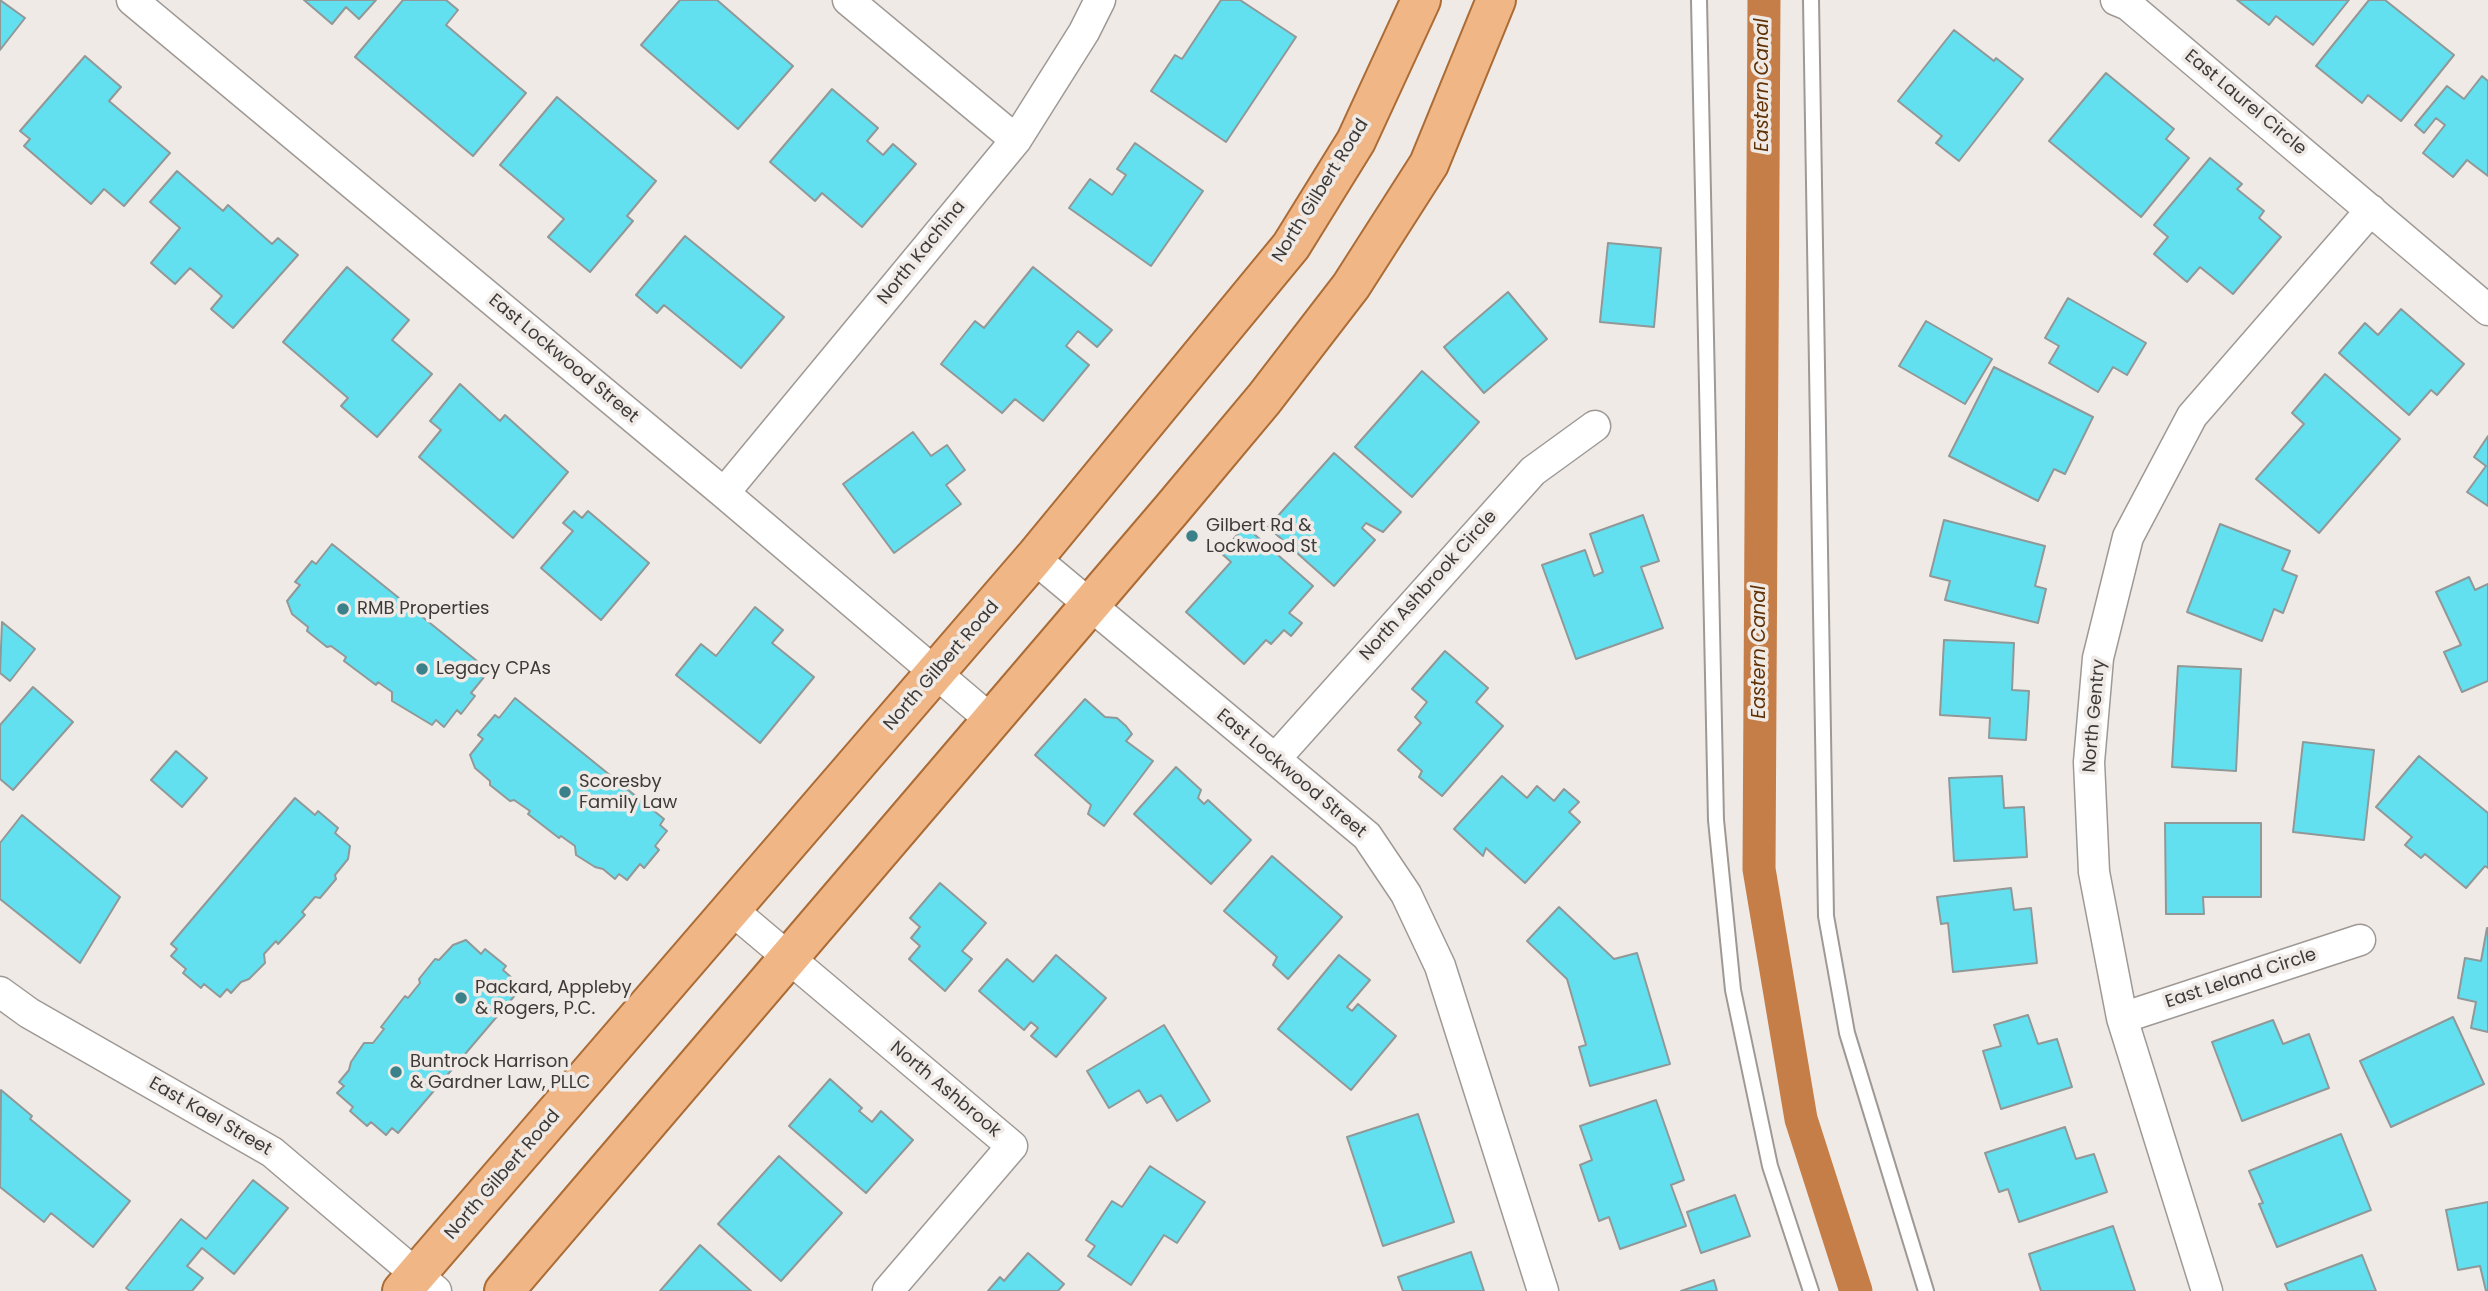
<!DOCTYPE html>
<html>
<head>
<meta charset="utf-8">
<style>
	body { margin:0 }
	canvas { display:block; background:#f0eae6 }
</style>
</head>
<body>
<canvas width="2488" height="1291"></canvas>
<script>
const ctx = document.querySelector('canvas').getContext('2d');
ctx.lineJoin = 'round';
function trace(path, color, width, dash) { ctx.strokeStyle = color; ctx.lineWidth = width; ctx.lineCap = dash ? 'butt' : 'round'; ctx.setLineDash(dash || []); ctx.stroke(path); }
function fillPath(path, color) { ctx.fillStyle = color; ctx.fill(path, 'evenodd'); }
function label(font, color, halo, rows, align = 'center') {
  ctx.font = font + ' Poppins,sans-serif'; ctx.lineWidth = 7; ctx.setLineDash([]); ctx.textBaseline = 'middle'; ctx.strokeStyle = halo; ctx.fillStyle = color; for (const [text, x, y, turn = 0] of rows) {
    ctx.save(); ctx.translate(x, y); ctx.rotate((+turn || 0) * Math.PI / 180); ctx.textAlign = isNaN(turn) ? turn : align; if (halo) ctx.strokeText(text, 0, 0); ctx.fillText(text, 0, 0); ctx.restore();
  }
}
const canal = new Path2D(`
	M1764 0 1759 869 1801 1119 1856 1291`);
const building = new Path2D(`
	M0 0 25 18 0 50Z
	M304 0H376L359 19 346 7 332 24Z
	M403 0H446L458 10 446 25 526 93 473 156 355 57Z
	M680 0H717L793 66 738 129 641 45Z
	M1221 0H1240L1296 37 1226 142 1151 91 1175 55 1182 59Z
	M2237 0H2349L2313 45 2276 16 2269 25Z
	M2369 0H2385L2454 55 2401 121 2368 95 2362 103 2316 66Z
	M1954 30 1994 61 1996 58 2023 79 1959 161 1936 143 1942 136 1898 101Z
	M85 56 121 87 109 101 170 153 124 206 104 189 91 204 24 146 30 139 20 131Z
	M2106 73 2174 129 2166 139 2189 158 2141 217 2049 141Z
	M2482 76 2488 81V176L2467 160 2453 177 2423 153 2445 125 2436 118 2424 133 2415 125 2447 86 2464 99Z
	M832 89 878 128 867 141 883 155 893 144 916 164 862 227 822 193 815 201 770 162Z
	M557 97 656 181 627 216 633 221 590 272 548 237 564 219 500 165Z
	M1135 143 1203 191 1151 266 1069 208 1090 179 1112 195 1126 175 1117 169Z
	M2210 158 2242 184 2237 189 2264 211 2259 218 2281 237 2233 294 2200 267 2187 282 2154 254 2168 237 2154 225Z
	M177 171 223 211 228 205 272 244 278 238 298 255 233 328 211 309 222 296 190 268 175 284 151 263 180 228 150 202Z
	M685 236 784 317 741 368 664 305 657 313 636 295Z
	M1608 243 1661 248 1654 327 1600 322Z
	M347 267 409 320 392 340 432 374 377 437 341 406 348 398 283 342Z
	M1033 267 1112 330 1097 347 1078 331 1066 346 1089 365 1043 421 1015 399 1002 413 941 364 975 321 984 328Z
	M1508 292 1547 339 1484 393 1444 347Z
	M2068 298 2146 343 2127 375 2113 367 2098 392 2049 363 2059 346 2045 338Z
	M2401 309 2464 364 2437 395 2431 390 2409 415 2339 353 2365 323 2378 335Z
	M1926 321 1992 359 1965 404 1899 366Z
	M1994 367 2093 417 2065 474 2054 469 2038 501 1949 456Z
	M1422 371 1479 422 1412 497 1355 447Z
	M2325 374 2400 439 2319 533 2256 479 2304 424 2292 413Z
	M460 384 500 421 505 415 568 472 513 538 419 457 441 430 430 421Z
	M913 432 931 456 947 445 965 470 946 485 961 504 894 553 843 484Z
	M2488 436V506L2467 492 2486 466 2474 457Z
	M1334 453 1401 512 1383 532 1366 523 1362 528 1375 540 1334 586 1268 527Z
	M574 511 582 518 588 511 649 563 601 620 541 568 573 531 563 523Z
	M1643 515 1659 561 1641 567 1663 628 1576 659 1542 565 1585 550 1594 576 1603 572 1590 534Z
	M1944 520 2045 546 2035 586 2046 589 2038 623 1945 600 1950 581 1930 576Z
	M2220 524 2290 551 2282 570 2297 576 2283 613 2274 609 2262 641 2187 612Z
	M1245 526 1313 586 1289 613 1302 623 1291 636 1284 630 1271 644 1266 640 1244 664 1186 612 1231 562 1221 553Z
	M332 544 482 665 476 672 484 677 471 693 475 696 461 714 457 710 444 727 436 720 432 725 392 701V692L378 682 376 685 344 661 346 657 331 646 327 647 307 631 308 627 292 614 287 601 300 585 295 582 312 561 316 564Z
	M2469 577 2475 590 2488 584V681L2462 692 2444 652 2461 645 2436 592Z
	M755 607 783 630 772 643 814 677 760 743 676 675 701 644 716 656Z
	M2 622 35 649 10 681 0 673Z
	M1944 640 2014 643 2012 690 2029 691 2026 740 1989 738 1990 718 1940 715Z
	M1445 651 1488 688 1476 702 1503 726 1442 796 1419 777 1422 771 1398 750 1421 723 1415 717 1427 702 1412 689Z
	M2178 666 2241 669 2236 771 2172 767Z
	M33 687 73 722 13 790 0 779V725Z
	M515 698 664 819 660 825 667 831 655 846 659 850 644 868 640 864 627 880 619 874 615 879 603 869 595 867 576 855 575 846 561 836 559 838 528 814 530 811 514 800 510 801 490 785V781L475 768 470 755 483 739 478 735 495 715 499 718Z
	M1085 699 1105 717 1117 718 1126 726 1132 734 1126 741 1153 761 1104 826 1088 814 1091 805 1035 755Z
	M2303 742 2374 750 2364 840 2293 832Z
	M176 751 207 778 182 807 151 780Z
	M2419 756 2488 813V868L2485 866 2466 888 2425 854 2421 858 2405 845 2412 837 2376 807Z
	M1176 767 1201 790 1198 798 1204 804 1208 800 1251 840 1211 884 1134 814Z
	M1502 776 1527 798 1537 786 1554 801 1564 789 1579 802 1569 812 1580 822 1525 883 1486 848 1483 856 1454 829Z
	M2002 776 2004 808 2024 807 2027 857 1954 861 1949 778Z
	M295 798 315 815 318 811 338 828 335 833 350 846 348 859 335 875 336 879 320 898 315 897 302 912 305 915 278 944 276 941 264 954 265 963 249 979 241 982 231 993 227 989 220 997 204 984 201 988 183 973 186 969 171 956 177 949 171 944Z
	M22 815 120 897 80 963 0 899V843Z
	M2165 823H2261V897H2203L2204 914H2166Z
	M1272 856 1342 917 1288 979 1273 965 1277 957 1224 911Z
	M940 883 986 923 962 951 972 959 945 991 909 959 920 946 911 938 920 927 910 918Z
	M2011 888 2014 910 2031 908 2037 963 1953 972 1948 923 1941 924 1937 897Z
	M1559 907 1614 959 1637 953 1670 1064 1590 1086 1579 1047 1586 1045 1567 979 1527 941Z
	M2487 928H2488V1032L2471 1028 2476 1002 2458 998 2465 958 2481 961Z
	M466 940 481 954 485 949 506 966 503 970 522 987 398 1133 392 1128 386 1135 371 1122 367 1126 350 1111 353 1107 337 1093 344 1086 339 1082 349 1070 351 1062 364 1043H373L384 1029 381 1027 405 996 408 998 420 983 419 979 435 959 439 960 453 945Z
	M1056 955 1106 998 1056 1057 1031 1036 1038 1028 1031 1022 1024 1030 979 991 1007 959 1033 982Z
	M1339 955 1370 980 1347 1007 1352 1011 1358 1004 1396 1036 1351 1090 1278 1029Z
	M2028 1015 2038 1044 2057 1039 2072 1087 2001 1109 1983 1051 2001 1046 1994 1025Z
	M2453 1017 2484 1084 2391 1127 2360 1061Z
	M2273 1020 2283 1044 2309 1034 2329 1088 2242 1121 2212 1042Z
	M1164 1025 1210 1101 1177 1121 1161 1095 1147 1103 1139 1090 1109 1108 1087 1071Z
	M830 1079 862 1108 859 1111 872 1122 881 1111 913 1140 866 1193 789 1126Z
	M1 1090 32 1116 30 1119 130 1201 93 1247 51 1213 44 1222 0 1187Z
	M1656 1100 1684 1180 1671 1185 1686 1226 1620 1249 1609 1217 1599 1221 1580 1165 1592 1160 1580 1126Z
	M1418 1114 1454 1222 1383 1246 1347 1137Z
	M2065 1127 2076 1159 2094 1154 2107 1192 2019 1222 2008 1189 1999 1192 1985 1153Z
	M2341 1134 2371 1210 2277 1247 2259 1204 2263 1203 2249 1171Z
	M779 1156 842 1213 781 1281 718 1224Z
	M1150 1166 1205 1202 1177 1243 1164 1235 1131 1285 1088 1256 1095 1246 1086 1240 1112 1201 1122 1207Z
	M253 1180 288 1208 234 1274 202 1248 187 1266 203 1278 192 1291H130L126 1288 181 1219 206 1239Z
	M1735 1195 1750 1236 1701 1253 1687 1212Z
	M2488 1202V1291H2486L2480 1266 2458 1270 2446 1210Z
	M2113 1226 2135 1291H2041L2029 1254Z
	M700 1245 751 1291H660Z
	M1471 1252 1484 1291H1403L1398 1277Z
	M1028 1253 1064 1284 1058 1291H988L1000 1277 1004 1281Z
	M2362 1255 2376 1291H2288L2285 1284Z
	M1714 1280 1717 1291H1681Z`);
const service = new Path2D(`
	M1699 0 1716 820 1733 990 1770 1166 1811 1291
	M1811 0 1826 916 1847 1033 1926 1291`);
const minor = new Path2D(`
	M132 0 724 493 991 720
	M848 0 1016 140
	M2116 0 2128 5 2488 310
	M724 493 1016 140 1084 32 1100 0
	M1034 558 1367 836 1406 894 1440 966 1543 1291
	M1275 759 1533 471 1595 426
	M732 910 1012 1146 888 1291
	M0 992 29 1013 272 1152 436 1291
	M2122 1018 2360 940
	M2207 1291 2122 1018 2094 872 2089 762 2098 658 2128 537 2192 416 2371 210`);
const primary = new Path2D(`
	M402 1291 1034 558 1291 246 1356 141 1421 0
	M504 1291 1172 509 1264 399 1351 286 1429 164 1496 0`);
const markers = [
	[1192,536,7,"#3a818a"],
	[343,609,7,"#3a818a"],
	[422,669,7,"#3a818a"],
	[565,792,7,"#3a818a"],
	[461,998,7,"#3a818a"],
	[396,1072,7,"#3a818a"]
];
const streetNames = [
	["East Laurel Circle",2245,103,40],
	["North Gilbert Road",1321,191,-58],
	["North Kachina",922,253,-51],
	["East Lockwood Street",563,359,40],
	["North Ashbrook Circle",1429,586,-48],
	["North Gilbert Road",942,666,-49],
	["North Gentry",2095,716,-85],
	["East Lockwood Street",1291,774,40],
	["East Leland Circle",2241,979,-18],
	["North Ashbrook",945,1090,40],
	["East Kael Street",210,1117,30],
	["North Gilbert Road",503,1175,-49]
];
const poiNames = [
	["Gilbert Rd &",1206,526],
	["Lockwood St",1206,547],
	["RMB Properties",357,609],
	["Legacy CPAs",436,669],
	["Scoresby",579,782],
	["Family Law",579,803],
	["Packard, Appleby",475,988],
	["& Rogers, P.C.",475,1009],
	["Buntrock Harrison",410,1062],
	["& Gardner Law, PLLC",410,1083]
];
const waterNames = [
	["Eastern Canal",1763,85,-90],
	["Eastern Canal",1760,652,-90]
];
trace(canal, '#c57e48', 33);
fillPath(building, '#63e0ef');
trace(building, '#909898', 2);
trace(service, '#9f9995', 18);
trace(minor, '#9f9995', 33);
trace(primary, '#ab6c36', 42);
trace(service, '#fff', 14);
trace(minor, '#fff', 30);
trace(primary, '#f0b686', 38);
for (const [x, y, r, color] of markers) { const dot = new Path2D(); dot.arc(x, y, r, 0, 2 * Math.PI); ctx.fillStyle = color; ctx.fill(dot); trace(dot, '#f0eae6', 2.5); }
label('18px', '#3d3b39', '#f0eae6', streetNames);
label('18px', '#3d3b39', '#f0eae6', poiNames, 'left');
label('italic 19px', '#603105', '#f0eae6', waterNames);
</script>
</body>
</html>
